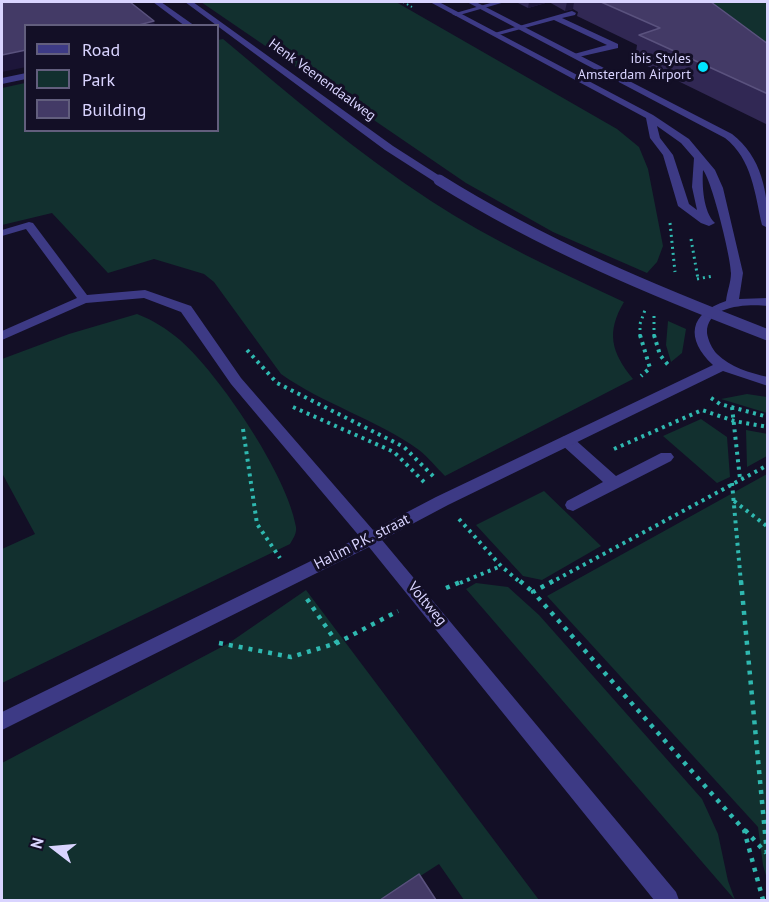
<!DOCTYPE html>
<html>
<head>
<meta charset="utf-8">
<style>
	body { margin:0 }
	#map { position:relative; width:769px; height:902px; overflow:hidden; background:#130f26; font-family:"PT Sans",sans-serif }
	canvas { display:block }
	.frame { position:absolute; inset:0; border:3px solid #d9d4ff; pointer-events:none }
	.legend { position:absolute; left:24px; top:24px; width:195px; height:108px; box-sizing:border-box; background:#130f26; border:2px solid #625e7d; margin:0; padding:8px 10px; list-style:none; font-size:18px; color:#d9d4ff }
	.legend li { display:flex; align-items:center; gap:12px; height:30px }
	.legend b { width:30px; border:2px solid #625e7d }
	.north { position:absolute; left:24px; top:818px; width:60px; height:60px; -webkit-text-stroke:4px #130f26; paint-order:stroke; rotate:286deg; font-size:16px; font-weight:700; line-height:24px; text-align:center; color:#d9d4ff }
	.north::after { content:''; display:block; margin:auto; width:21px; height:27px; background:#d9d4ff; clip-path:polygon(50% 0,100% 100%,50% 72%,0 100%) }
</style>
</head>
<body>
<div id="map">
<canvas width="769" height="902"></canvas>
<div class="frame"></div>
<ul class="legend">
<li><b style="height:8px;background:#3d3a85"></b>Road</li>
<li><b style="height:16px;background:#12302f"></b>Park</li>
<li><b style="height:16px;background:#433a66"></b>Building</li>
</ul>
<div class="north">N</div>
</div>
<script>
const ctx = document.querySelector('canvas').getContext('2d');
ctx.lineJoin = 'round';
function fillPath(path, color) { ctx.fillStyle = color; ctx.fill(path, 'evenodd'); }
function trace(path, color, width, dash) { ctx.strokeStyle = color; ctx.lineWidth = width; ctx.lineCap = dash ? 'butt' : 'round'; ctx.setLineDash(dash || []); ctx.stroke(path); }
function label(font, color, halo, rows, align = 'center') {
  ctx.font = font + ' "PT Sans",sans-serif'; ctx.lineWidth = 6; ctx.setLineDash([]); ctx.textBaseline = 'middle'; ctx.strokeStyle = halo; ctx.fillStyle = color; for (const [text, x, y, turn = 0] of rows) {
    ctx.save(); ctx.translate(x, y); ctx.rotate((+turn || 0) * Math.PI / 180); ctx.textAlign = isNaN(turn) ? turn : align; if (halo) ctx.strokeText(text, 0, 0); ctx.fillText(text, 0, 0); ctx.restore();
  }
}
const green = new Path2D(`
	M201 2H396L617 129 639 147 648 169 663 246 657 262 647 273 553 232 466 183Z
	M686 2H767V50Z
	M223 39C290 95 357 153 431 201 492 241 558 271 624 302 606 332 611 352 633 379L445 476C436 467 428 457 419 450 376 419 323 404 281 374L214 282 204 274 154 259 108 273 52 213 2 225V88L25 83 26 130H218V40Z
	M137 314C153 320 167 329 180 340 219 374 288 476 296 527 297 533 293 539 290 544L2 683V549L35 534 2 473V359L69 334Z
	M668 321 686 329 682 353 671 362 666 345Z
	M747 394 767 397V413L721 399Z
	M701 419 727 437 730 477 717 483 663 436Z
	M746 430 768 434 767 456 747 467Z
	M767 474V879L763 865 758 827 547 596Z
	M544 491 601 546 542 580 523 576 476 525Z
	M476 583 508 587 539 615 702 799 718 834 728 881 735 900 466 589Z
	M306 590 539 900H464L439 864 383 900H2V763L229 643Z`);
const pathFar3 = new Path2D(`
	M403 2 412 7`);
const pathFar2 = new Path2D(`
	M670 223 675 272
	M691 239 698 279
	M697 279 713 276
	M654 316V336
	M640 336V324L645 310`);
const pathFar1 = new Path2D(`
	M640 335 650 368 641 376
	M654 335 660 355 669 366
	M247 350 277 383 404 447 434 477
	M711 398 720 404 768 417
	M293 407 394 452 425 483
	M732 407 740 479
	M243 429 257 524 280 558
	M614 449 702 410 734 421 768 427
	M732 483 741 583
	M734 501 768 527
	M459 519 501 566 521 583
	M460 583 501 566
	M550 583 768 465`);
const path = new Path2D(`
	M520 581 533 592
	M553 581 533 592 744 830 763 900
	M741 581 767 854
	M446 588 463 581
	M307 599 337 643
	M219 643 291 657 337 643 398 611
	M745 830 766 853`);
const service = new Path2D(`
	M185 2H193L393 146 443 178V182H435L385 150Z
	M494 2H505L456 16 452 14Z
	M572 11 576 13 575 15 562 18 618 44V48L574 58V54L607 45 554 20 495 36 491 34Z
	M567 436 572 437 616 476 661 453H671L674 457 671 461 573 511 567 509 565 505 567 501 603 482 562 445 560 441 562 437Z`);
const minor = new Path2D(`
	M153 2H161L195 26H185Z
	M430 2H439L653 115 689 139 715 170 723 188 743 273 739 299 768 298V306C748 304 706 305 707 333 708 340 712 349 717 354 730 367 750 373 768 377V386L723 371 448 505 382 540 676 892 679 900H654L369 547 2 730V712L360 537 231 384 181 312 144 298 86 303 2 340V331L77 298 26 229 2 236V230L29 222 33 223 87 295 145 290 191 306 241 378 373 530 436 497 713 365C685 339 689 313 726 301 727 292 731 282 731 273 731 258 712 181 703 170 702 185 703 212 715 223L709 226 701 223 678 206 663 155 650 138 646 118ZM657 126 681 143 694 158 692 187 697 210 689 204 673 155 660 138Z
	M467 2H476L732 134C762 157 768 193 768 228L762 225C755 194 752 159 725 138Z
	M26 73V79L2 84V78Z`);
const serviceBridge = new Path2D(`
	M439 180C543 245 654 291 768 335`);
const wall = new Path2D(`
	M516 2H711L768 44V125L635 60 637 45 577 16 578 12 573 9 565 11 549 2 528 8Z`);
const shadedWall = new Path2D(`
	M529 2H549L528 8Z
	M567 2H574L573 9 565 11Z
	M154 21 155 26H135Z
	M26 50V67L2 72V55Z`);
const building = new Path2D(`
	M2 2H130L154 21 135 26H26V50L2 55Z
	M601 2H711L768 44V94L639 35 660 28Z
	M419 874 436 900H380Z`);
const markers = [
	[703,67,6,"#00e5ff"]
];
const farPoinames = [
	["ibis Styles",691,59],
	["Amsterdam Airport",691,75]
];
const farStreetnames = [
	["Henk Veenendaalweg",322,80,36]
];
const streetNames = [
	["Halim P.K. straat",362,542,-27],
	["Voltweg",427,604,50]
];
fillPath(green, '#12302f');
trace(pathFar3, '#2fb8b0', 2, [1.5, 3]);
trace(pathFar2, '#2fb8b0', 3, [2, 4]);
trace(pathFar1, '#2fb8b0', 4, [3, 4.5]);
trace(path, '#2fb8b0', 4.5, [4, 6]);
fillPath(service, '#3d3a85');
fillPath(minor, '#3d3a85');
trace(serviceBridge, '#3d3a85', 11);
fillPath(wall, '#312854');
fillPath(shadedWall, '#1d163a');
fillPath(building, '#433a66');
trace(building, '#5a527e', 1.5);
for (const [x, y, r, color] of markers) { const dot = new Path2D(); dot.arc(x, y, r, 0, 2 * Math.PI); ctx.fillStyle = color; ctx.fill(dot); trace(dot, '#130f26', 2); }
label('14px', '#d9d4ff', '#130f26', farPoinames, 'right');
label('14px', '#d9d4ff', '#130f26', farStreetnames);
label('15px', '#d9d4ff', '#130f26', streetNames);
</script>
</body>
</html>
